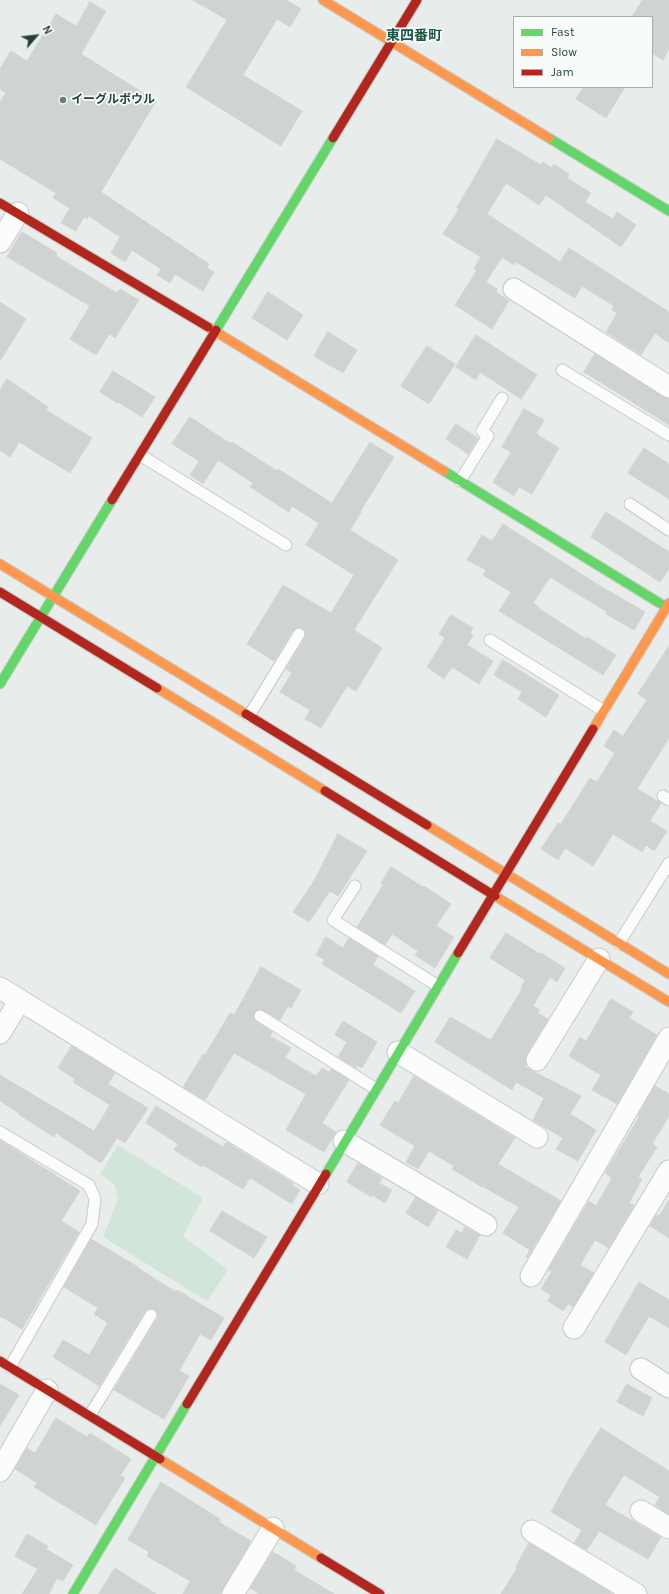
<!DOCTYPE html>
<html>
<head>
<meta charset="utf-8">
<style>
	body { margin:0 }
	#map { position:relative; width:669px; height:1594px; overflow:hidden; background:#e8edeb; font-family:Karla,sans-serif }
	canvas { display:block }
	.legend { position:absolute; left:513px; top:16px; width:140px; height:72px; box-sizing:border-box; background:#f7fbf9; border:1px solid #a3b1ad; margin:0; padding:5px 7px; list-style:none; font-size:12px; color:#24423a }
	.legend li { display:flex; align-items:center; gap:8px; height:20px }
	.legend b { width:20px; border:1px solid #a3b1ad }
	.north { position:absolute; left:16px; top:16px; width:40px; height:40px; -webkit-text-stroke:3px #f7fbf9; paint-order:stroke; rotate:62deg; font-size:11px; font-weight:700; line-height:16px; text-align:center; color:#24423a }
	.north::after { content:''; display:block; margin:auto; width:14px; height:18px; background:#24423a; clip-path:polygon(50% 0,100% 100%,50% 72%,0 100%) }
</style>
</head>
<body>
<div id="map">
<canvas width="669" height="1594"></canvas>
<ul class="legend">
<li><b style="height:5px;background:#63d668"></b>Fast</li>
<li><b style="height:5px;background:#ff974d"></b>Slow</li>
<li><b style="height:5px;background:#b3261e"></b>Jam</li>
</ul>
<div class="north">N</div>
</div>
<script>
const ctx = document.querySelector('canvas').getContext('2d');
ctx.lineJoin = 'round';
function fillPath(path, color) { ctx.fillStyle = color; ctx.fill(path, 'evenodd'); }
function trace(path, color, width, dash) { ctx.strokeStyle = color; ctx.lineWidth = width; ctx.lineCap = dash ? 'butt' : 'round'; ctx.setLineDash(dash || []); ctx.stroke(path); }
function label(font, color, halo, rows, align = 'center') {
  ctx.font = font + ' Karla,"Noto Sans JP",sans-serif'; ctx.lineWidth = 3.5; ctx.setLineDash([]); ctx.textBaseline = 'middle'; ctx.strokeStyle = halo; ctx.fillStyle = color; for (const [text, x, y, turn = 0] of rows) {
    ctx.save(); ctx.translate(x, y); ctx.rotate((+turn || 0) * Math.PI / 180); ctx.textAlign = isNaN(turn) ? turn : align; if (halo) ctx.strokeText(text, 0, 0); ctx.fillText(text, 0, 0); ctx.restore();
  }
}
const green = new Path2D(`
	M118 1145 203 1198 183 1236 228 1270 207 1301 103 1237 118 1199 114 1184 100 1174Z`);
const building = new Path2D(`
	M193 0H286L301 9 290 27 277 19 243 75 302 111 281 146 186 87 227 20Z
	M643 0H669V49L663 60 652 53V17H632Z
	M90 2 106 11 81 54 156 101 101 192 209 264 207 268 214 272 203 291 175 274 170 283 157 275 161 269 132 250 125 262 111 253 120 237 89 216 87 219 84 217 76 231 61 223 70 208 53 198 56 193 0 159V102L6 93 0 89V69L11 51 27 61 56 14 76 26Z
	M584 87H625L606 118 576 99Z
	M497 139 541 165 543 162 552 168 554 164 569 174 567 178 591 193 585 202 613 219 617 212 636 225 621 247 546 195 539 205 506 183 487 214 560 262 569 248 669 312V343L655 333 641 355 606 332 617 313 612 310 614 306 582 286 575 298 516 262 514 265 502 257 486 282 497 289 496 292 509 301 492 329 455 305 477 270 474 268 481 257 443 234 459 209 457 208Z
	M22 232 57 253 56 256 117 293 120 289 139 300 115 338 109 334 96 355 70 339 90 306 7 257Z
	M268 292 303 315 287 340 252 318Z
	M0 302 26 319 0 361Z
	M328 332 357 350 343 373 314 356Z
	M476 335 537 375 521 399 480 372 476 380 456 367Z
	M427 346 455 364 429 404 401 386Z
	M595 354 663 397 669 399V425L584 372Z
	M113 371 155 397 142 417 118 402 117 403 100 392Z
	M7 379 48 407 46 410 92 438 70 473 19 442 10 457 0 450V390Z
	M524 409 544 420 536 434 559 448 532 494 519 487 514 496 493 482 511 452 502 447Z
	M190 417 231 444 232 442 277 471 278 469 332 503 370 442 394 457 360 512H361L350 530 398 560 354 630 382 648 356 691 347 686 321 728 305 719 310 710 280 692 292 673 286 669 305 638V630L299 627 293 630 274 661 247 644 283 585 331 613 354 575 306 545 319 523 292 506 289 512 250 487 253 483 218 460 203 484 190 475 199 461 172 444Z
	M456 424 478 438 468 454 446 439Z
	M644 448 669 464V499L628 473Z
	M606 512 669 552V569L660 582 591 537Z
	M503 524 597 584 645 612 634 630 606 614 607 612 550 577 533 603 539 607 538 608 586 639 587 637 616 655 603 675 499 611 511 592 483 575 486 570 467 560 482 535 492 541Z
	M451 615 473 628 470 633 473 635 467 645 493 661 479 684 452 667 444 679 427 667 445 638 439 634Z
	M669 646V738L637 789 661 803 650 821 667 831 654 851 646 845 642 852 613 834 593 866 565 848 558 860 541 849 558 823 561 824 590 778 597 782 615 753 604 746 614 730 623 736 647 700 638 694Z
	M503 660 559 695 546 717 518 699 522 692 494 675Z
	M338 834 367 851 338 896 330 891 309 922 293 912 314 881Z
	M391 867 423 887 424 886 451 904 436 926 454 937 435 968 415 955 418 951 392 934 385 945 357 927 383 885 381 883Z
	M506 933 540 954 541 953 565 968 557 982 550 977 533 1006 540 1010 538 1013 548 1019 527 1054 525 1067 581 1096 570 1114 596 1130 578 1161 556 1149 563 1138 533 1120 544 1098 516 1082 512 1090 435 1042 450 1017 491 1040 522 989 521 988 525 980 490 958Z
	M326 937 343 948 349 938 378 956 373 965 415 991 401 1013 322 964 325 960 316 955Z
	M261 967 301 990 291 1008 288 1006 280 1020 260 1009 254 1013V1020L272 1032 270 1036 291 1048 285 1058 316 1076 322 1068 329 1072 331 1069 349 1080 322 1123 336 1132 324 1152 286 1130 306 1094 234 1053 205 1100 183 1087 203 1054 205 1055 230 1013 234 1015Z
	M611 999 633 1012 629 1018 657 1035 617 1104 592 1090 601 1075 569 1056 580 1037 586 1041Z
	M343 1021 377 1042 362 1068 357 1065 356 1068 338 1057 347 1042 335 1035Z
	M72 1046 115 1073 108 1084 148 1108 125 1143 117 1138 101 1163 56 1133 54 1137 18 1114 19 1113 0 1101V1075L94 1131 110 1105 73 1082 75 1079 58 1068Z
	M414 1076 515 1138 498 1164 561 1201 527 1258 526 1257 530 1250 503 1233 519 1207 482 1186V1187L452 1169 454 1166 429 1151 418 1169 406 1162 415 1146 380 1125 395 1101 398 1103Z
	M655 1086 669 1094V1116L652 1144 657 1147 638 1177 642 1179 629 1203 634 1205 609 1248 595 1240 580 1265 594 1273 573 1307 568 1304 563 1311 548 1301 551 1295 541 1289 552 1271 548 1270 589 1201 596 1206 612 1178 605 1173 639 1117 638 1116Z
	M156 1106 223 1147 226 1142 294 1184 293 1186 300 1190 292 1204 250 1178 243 1189 203 1165 202 1167 174 1150 178 1144 146 1123Z
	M0 1140 80 1191 61 1221 79 1232 22 1329 0 1316Z
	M358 1163 382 1178 379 1183 392 1190 385 1203 372 1195 371 1197 347 1182Z
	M416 1197 438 1211 428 1227 406 1213Z
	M669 1200V1238L650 1226 656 1215 659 1216Z
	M222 1211 267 1237 254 1258 210 1231Z
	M465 1227 480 1235 467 1259 446 1247 456 1230 462 1233Z
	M91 1239 138 1267V1268L176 1292 177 1290 224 1318 211 1340 200 1334 179 1371 189 1376 164 1419 114 1390 157 1319V1312L154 1309H148L145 1311 99 1386 53 1357 63 1340 89 1355 108 1323 94 1314 98 1308 64 1287Z
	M639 1282 669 1300V1328L649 1316 626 1355 605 1342Z
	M0 1384 19 1395 0 1426Z
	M627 1384 652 1398 643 1416 617 1402Z
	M56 1418 87 1437 90 1433 131 1459 120 1476 125 1478 96 1525 34 1487 37 1483 15 1469 27 1448 35 1453Z
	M601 1428 669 1471V1514L655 1505 660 1497 624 1475 605 1505 661 1537 648 1559 599 1531 587 1550 574 1543 582 1530 551 1512 570 1477Z
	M161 1482 220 1519 219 1522 251 1541 220 1594H183L190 1581 147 1556 149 1552 128 1540Z
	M27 1534 48 1546 46 1549 73 1565 63 1581 57 1578 49 1594H22L38 1569 15 1556Z
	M529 1543 613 1594H501L517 1568 516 1567Z
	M273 1552 296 1566 294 1570 334 1594H260L250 1588Z
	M115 1568 156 1594H99Z`);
const lane = new Path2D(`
	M562 370 669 435
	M140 455 286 545
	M460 481 488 436 482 431 502 398
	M630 504 669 530
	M490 640 604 711
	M249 716 299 634
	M663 796 669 800
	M355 886 333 920 438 986
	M619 943 669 863
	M260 1016 376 1089
	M0 1132 89 1185 95 1199 92 1224 10 1367
	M90 1415 151 1315`);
const street = new Path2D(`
	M0 242 18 213
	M514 289 669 387
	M0 988 318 1184
	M0 1033 20 1000
	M398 1052 537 1137
	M537 1060 599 959
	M344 1141 486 1225
	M531 1276 669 1038
	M574 1328 669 1171
	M641 1369 669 1387
	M0 1471 47 1390
	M641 1511 669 1528
	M532 1531 636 1594
	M233 1594 273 1528`);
const fast = new Path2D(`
	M549 138 669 211
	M216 330 333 138
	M444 471 666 607
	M0 684 112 500
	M326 1174 458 953
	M73 1594 187 1404`);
const slow = new Path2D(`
	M323 0 549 138
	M208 327 444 471
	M0 564 246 714
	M157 688 325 791
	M593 729 669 603
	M427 825 669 974
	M495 896 669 1002
	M160 1459 321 1558`);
const jam = new Path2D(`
	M333 138 417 0
	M0 203 208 327
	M112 500 216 330
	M0 592 157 688
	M246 714 427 825
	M325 791 495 896
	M458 953 593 729
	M0 1361 160 1459
	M187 1404 326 1174
	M321 1558 380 1594`);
const markers = [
	[63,100,4,"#697e78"]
];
const poiNames = [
	["イーグルボウル",71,100]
];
const quarterNames = [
	["東四番町",414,36]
];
fillPath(green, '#d1e6d8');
fillPath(building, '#cfd4d2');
trace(building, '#d1d6d4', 1);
trace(lane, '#c5cac8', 13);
trace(street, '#c5cac8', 23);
trace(fast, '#c3cbc8', 11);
trace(slow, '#c3cbc8', 11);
trace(jam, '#c3cbc8', 11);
trace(lane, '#fcfcfc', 11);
trace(street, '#fcfcfc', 21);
trace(fast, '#63d668', 9);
trace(slow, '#ff974d', 9);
trace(jam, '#b3261e', 9);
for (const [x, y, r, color] of markers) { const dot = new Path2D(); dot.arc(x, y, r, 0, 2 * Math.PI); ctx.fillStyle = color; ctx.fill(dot); trace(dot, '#f7fbf9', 1.5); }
label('bold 12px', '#24423a', '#f7fbf9', poiNames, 'left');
label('bold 14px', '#1f5548', '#f7fbf9', quarterNames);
</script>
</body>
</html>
